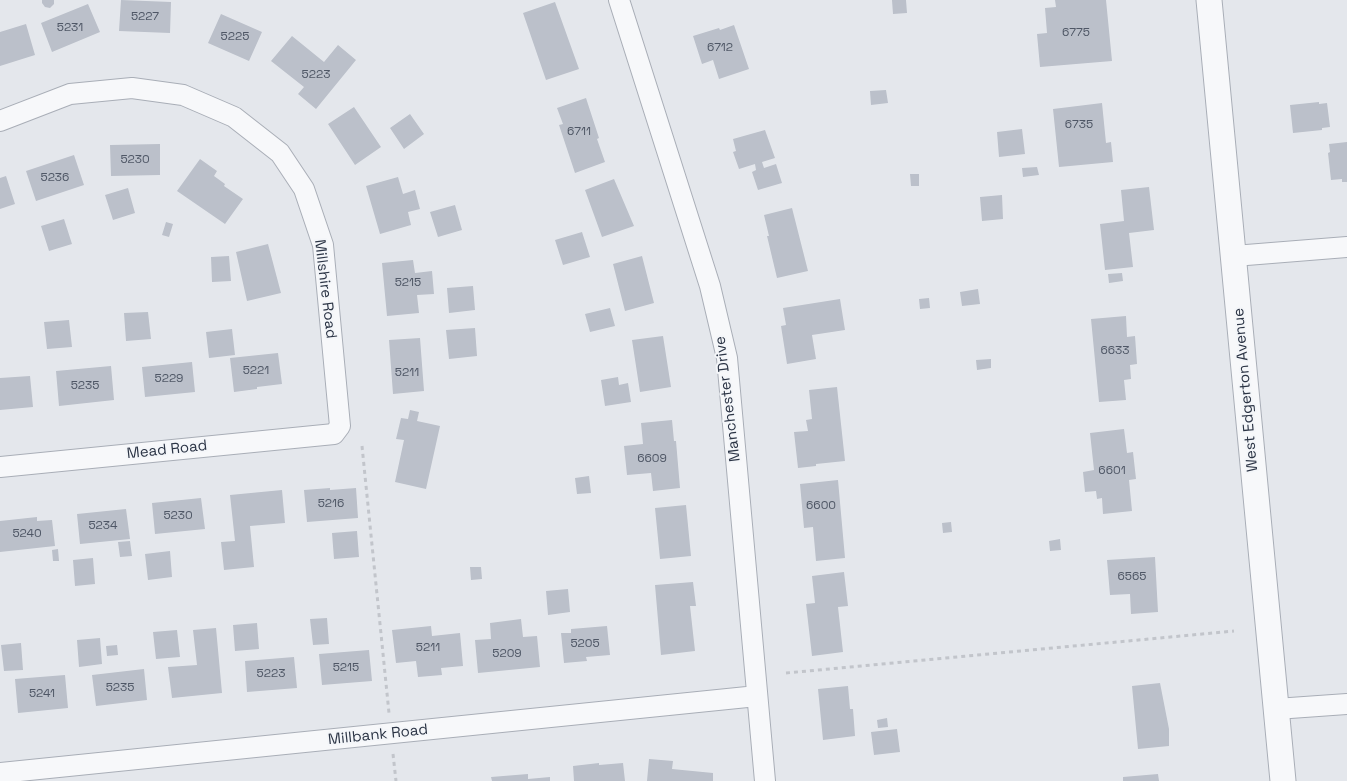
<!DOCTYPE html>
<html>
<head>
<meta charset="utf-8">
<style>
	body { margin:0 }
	canvas { display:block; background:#e4e7ec }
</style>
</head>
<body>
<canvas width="1347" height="781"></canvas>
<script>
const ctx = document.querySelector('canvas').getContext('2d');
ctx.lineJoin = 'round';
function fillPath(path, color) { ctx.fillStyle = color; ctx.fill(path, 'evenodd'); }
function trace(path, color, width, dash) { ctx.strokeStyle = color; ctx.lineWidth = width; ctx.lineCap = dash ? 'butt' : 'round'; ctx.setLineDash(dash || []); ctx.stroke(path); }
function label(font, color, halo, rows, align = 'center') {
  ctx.font = font + ' "Space Grotesk",sans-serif'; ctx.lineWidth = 4; ctx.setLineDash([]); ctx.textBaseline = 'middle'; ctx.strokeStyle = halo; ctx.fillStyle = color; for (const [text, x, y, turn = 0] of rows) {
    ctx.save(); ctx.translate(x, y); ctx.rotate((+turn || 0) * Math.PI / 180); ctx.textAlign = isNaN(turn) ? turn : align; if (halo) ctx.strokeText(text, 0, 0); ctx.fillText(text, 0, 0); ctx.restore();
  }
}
const building = new Path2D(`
	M42 0H54V4L50 8 45 7 42 3Z
	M121 0 171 2 170 33 119 31Z
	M892 0H906L907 13 893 14Z
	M1055 0H1106L1112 61 1040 67 1037 34 1047 33 1045 8 1056 7Z
	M555 2 579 69 546 80 523 13Z
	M88 4 100 32 52 52 41 23Z
	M221 14 262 32 249 61 208 43Z
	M26 24 35 55 0 66V32Z
	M734 25 749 69 719 79 713 60 702 64 693 36 719 28 720 30Z
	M292 36 324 62 338 45 356 60 316 109 298 94 304 87 271 61Z
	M886 90 888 103 871 105 870 91Z
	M586 98 599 138 597 139 605 162 575 173 559 125 563 124 557 108Z
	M1319 102V104L1327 103 1330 127 1322 128V130L1293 133 1290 105Z
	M1102 103 1106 143 1111 142 1113 162 1059 167 1053 109Z
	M354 107 381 147 355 165 328 124Z
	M410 114 424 134 404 149 390 128Z
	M1022 129 1025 154 999 157 997 132Z
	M765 130 775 158 762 162 764 168 776 164 782 183 758 190 752 172 756 170 755 164 739 169 733 152 736 151 733 139Z
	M1347 142V182H1342V179L1331 180 1328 153 1330 152 1329 144Z
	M160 144V175L111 176 110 145Z
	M74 155 84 185 36 201 26 171Z
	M200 159 217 171 214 176 225 184 224 186 243 199 225 224 177 191Z
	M1037 167 1039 175 1023 177 1022 168Z
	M910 174H919V186H911Z
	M6 176 15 204 0 209V178Z
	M398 177 403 194 415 190 420 209 408 212 411 225 380 234 366 186Z
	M614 179 634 226 602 237 585 190Z
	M1149 187 1154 230 1129 233 1133 267 1105 270 1100 224 1124 221 1121 190Z
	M128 188 135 213 113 220 105 195Z
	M1002 195 1003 219 982 221 980 197Z
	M455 205 462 230 438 237 430 212Z
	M792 208 808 271 777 278 767 236H769L764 215Z
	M64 219 72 244 49 251 41 226Z
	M166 222 173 224 169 237 162 235Z
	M582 232 590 257 563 265 555 240Z
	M268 244 281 293 247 301 236 252Z
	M229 256 231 281 212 282 211 257Z
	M642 256 654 303 625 311 613 264Z
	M413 260 415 273 432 271 434 294 417 295 419 313 387 316 382 263Z
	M1122 273 1123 281 1109 283 1108 274Z
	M473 286 475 310 449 313 447 288Z
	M978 289 980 304 962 306 960 292Z
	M929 298 930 308 920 309 919 299Z
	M840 299 845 330 812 335 816 359 787 364 781 326 786 325 783 308Z
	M610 308 615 326 590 332 585 314Z
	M148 312 151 339 126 341 124 313Z
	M1126 316 1127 337 1135 336 1137 364 1130 365 1131 379 1124 380 1126 400 1099 402 1091 319Z
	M69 320 72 347 47 349 44 322Z
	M475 328 477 356 449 359 446 330Z
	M232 329 235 355 209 358 206 332Z
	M663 336 671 387 640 392 632 340Z
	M420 338 424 391 393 394 389 340Z
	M278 353 282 384 257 387V389L234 392 230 358Z
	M991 359V368L977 370 976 360Z
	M192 362 195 392 145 397 142 367Z
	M111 366 114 400 59 406 56 371Z
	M30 376 33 407 0 410V378Z
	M618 377 619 385 628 383 631 402 605 406 601 380Z
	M837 387 845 461 816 464V466L798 468 794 432 808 431 806 420 812 419 809 390Z
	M410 410 419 412 417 421 440 426 426 489 395 482 404 440 396 439 401 418 408 419Z
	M672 420 674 441H676L680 488 653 491 651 473 627 475 624 446 643 444 641 423Z
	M1124 429 1127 453 1133 452 1136 479 1129 480 1132 511 1103 514 1102 498 1097 499 1096 491 1085 492 1083 472 1094 470 1090 433Z
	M589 476 591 493 577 494 575 478Z
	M838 480 845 558 816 561 813 527 804 528 800 484Z
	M330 488V490L356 488 358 518 307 522 304 490Z
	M282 490 285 523 250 526 254 567 224 570 221 542 235 541 230 495Z
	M201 498 205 529 155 534 152 503Z
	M686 505 691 556 660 559 655 508Z
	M126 509 130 539 80 544 77 514Z
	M37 517V521L52 520 55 546 0 552V521Z
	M951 522 952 532 943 533 942 523Z
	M357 531 359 557 334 559 332 533Z
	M1060 539 1061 550 1050 551 1049 541Z
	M130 541 132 556 120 557 118 542Z
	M58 549 59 561H53L52 550Z
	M170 551 172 577 148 580 145 554Z
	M1155 557 1158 612 1131 614 1130 594 1110 595 1107 560Z
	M93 558 95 584 75 586 73 560Z
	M470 567H481L482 579 471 580Z
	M844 572 848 606 838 607 843 652 812 656 806 604 815 603 812 576Z
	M693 582 696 606H690L695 651 661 655 655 585Z
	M568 589 570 612 548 615 546 591Z
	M327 618 329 644 313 645 310 619Z
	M521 619 523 637 537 636 540 667 478 673 475 640 491 639 490 623Z
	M257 623 259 649 235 651 233 625Z
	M431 626 432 636 460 633 463 666 441 668 442 675 418 677 416 661 396 663 392 630Z
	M607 626 610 655 586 657 587 661 564 663 561 633H571V629Z
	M216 628 222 693 172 698 168 667 197 665 193 630Z
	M177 630 180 657 156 659 153 632Z
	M100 638 102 664 79 667 77 640Z
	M21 643 23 670 4 671 1 645Z
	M117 645 118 655 107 656 106 646Z
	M369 650 372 681 322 685 319 654Z
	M294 657 297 688 247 692 245 661Z
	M144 669 147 700 96 706 92 675Z
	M65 675 68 708 18 713 15 679Z
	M1160 683 1169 729V746L1138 749 1132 686Z
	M848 686 850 709H853L855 736 823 740 818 689Z
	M887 718 888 727 878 728 877 720Z
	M897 729 900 752 874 755 871 732Z
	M649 759 673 761 672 769 713 773V781H647Z
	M599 763V765L623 763 625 781H574L573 766Z
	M528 774V779L550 777V781H492L491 777Z
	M1158 774 1159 781H1123V777Z`);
const path = new Path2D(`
	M362 446 389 713
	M786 673 1234 631
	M393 754 396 781`);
const minor = new Path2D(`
	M619 0 710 286 727 358 765 781
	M0 121 70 94 132 88 183 95 234 117 280 153 304 189 323 245 340 426 334 434 0 467
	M1234 256 1347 247
	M1276 709 1347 704
	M0 773 757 696`);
const tertiary = new Path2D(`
	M1209 0 1283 781`);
const numberNames = [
	["5227",145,17],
	["5231",70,28],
	["6775",1076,33],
	["5225",235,37],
	["6712",720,48],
	["5223",316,75],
	["6735",1079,125],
	["6711",579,132],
	["5230",135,160],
	["5236",55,178],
	["5215",408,283],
	["6633",1115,351],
	["5221",256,371],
	["5211",407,373],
	["5229",169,379],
	["5235",85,386],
	["6609",652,459],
	["6601",1112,471],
	["5216",331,504],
	["6600",821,506],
	["5230",178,516],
	["5234",103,526],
	["5240",27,534],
	["6565",1132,577],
	["5205",585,644],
	["5211",428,648],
	["5209",507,654],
	["5215",346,668],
	["5223",271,674],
	["5235",120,688],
	["5241",42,694]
];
const streetNames = [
	["Millshire Road",325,289,83],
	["West Edgerton Avenue",1246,390,-95],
	["Manchester Drive",728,399,-97],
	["Mead Road",167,450,-6],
	["Millbank Road",378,735,-6]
];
fillPath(building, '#bbc0ca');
trace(minor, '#a9aeb7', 22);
trace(tertiary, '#a9aeb7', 27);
trace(path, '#c2c5cb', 3, [4, 4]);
trace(minor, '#f7f8fa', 20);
trace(tertiary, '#f7f8fa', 25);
label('12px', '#4f5766', null, numberNames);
label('15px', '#2b3445', '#f4f6f9', streetNames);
</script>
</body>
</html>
